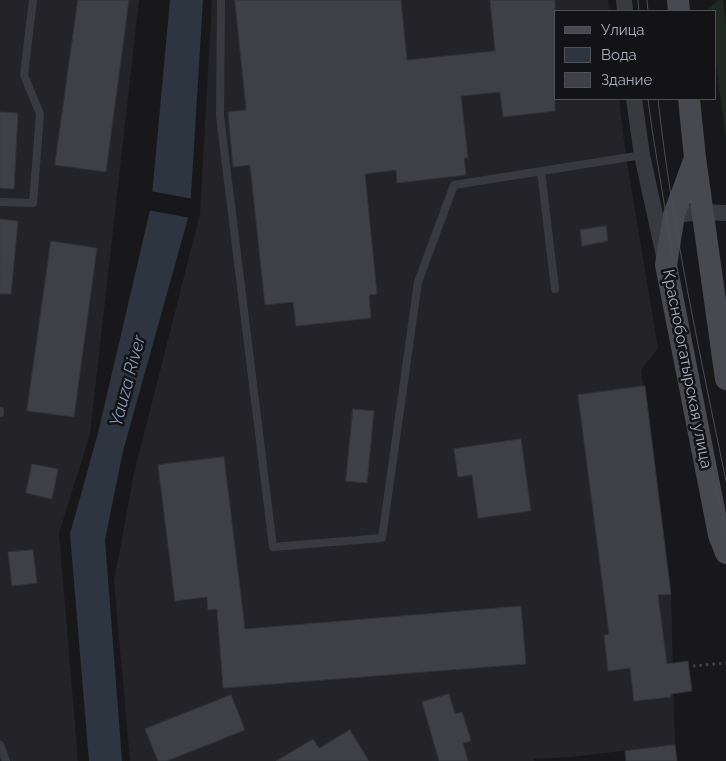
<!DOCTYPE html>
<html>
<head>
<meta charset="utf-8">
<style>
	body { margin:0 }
	#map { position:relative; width:726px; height:761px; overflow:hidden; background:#18181a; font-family:Raleway,sans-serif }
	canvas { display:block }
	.legend { position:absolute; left:554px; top:10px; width:162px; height:90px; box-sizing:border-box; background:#131315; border:1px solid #4f5157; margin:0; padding:6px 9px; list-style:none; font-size:15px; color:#a9adbb }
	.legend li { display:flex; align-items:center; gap:10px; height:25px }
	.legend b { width:25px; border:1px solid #4f5157 }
</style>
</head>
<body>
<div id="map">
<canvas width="726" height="761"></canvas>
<ul class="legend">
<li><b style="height:6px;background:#474850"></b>Улица</li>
<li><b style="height:14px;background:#2d3540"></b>Вода</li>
<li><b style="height:14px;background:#3f4045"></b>Здание</li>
</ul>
</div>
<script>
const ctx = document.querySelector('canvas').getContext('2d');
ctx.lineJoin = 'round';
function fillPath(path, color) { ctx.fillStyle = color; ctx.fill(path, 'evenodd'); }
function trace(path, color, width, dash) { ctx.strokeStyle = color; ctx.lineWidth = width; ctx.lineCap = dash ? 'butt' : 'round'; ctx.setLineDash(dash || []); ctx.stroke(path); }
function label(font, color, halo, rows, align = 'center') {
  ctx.font = font + ' Raleway,sans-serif'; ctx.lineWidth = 5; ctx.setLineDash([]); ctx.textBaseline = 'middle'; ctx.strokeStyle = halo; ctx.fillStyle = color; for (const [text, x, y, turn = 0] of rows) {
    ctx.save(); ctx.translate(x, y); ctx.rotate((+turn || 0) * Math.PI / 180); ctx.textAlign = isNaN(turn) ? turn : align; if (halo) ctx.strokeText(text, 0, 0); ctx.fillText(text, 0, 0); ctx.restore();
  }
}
const built = new Path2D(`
	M0 0H139L90 434 59 533 78 761H0Z
	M212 0H608L609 11H555V99H619L626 157 658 349 641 370 671 594 675 745 570 757 534 759V761H130L114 581 134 473 200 214Z`);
const green = new Path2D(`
	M719 0H723L726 25V140L715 56V11H709L708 8Z`);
const water = new Path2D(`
	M170 0H203L190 211 123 451 105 540 122 761H89L70 534 98 433 151 206Z`);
const pier = new Path2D(`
	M150 191 193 199 191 218 147 210Z`);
const building = new Path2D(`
	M78 0H129L106 172 55 165Z
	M235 0H401L407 60 495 51 490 0H555V111L503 117 500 92 461 96 468 158H464L466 175 397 183 396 170 365 174 377 294 369 295 371 318 296 326 293 302 265 305 250 165 233 167 228 112 246 110Z
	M0 112 18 113 14 189 0 188Z
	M0 219 18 221 11 294H0Z
	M606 226 608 241 582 246 580 230Z
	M51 241 97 248 74 417 27 411Z
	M645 386 671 594 658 595 667 664 688 661 692 691 671 694V697L634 701 630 668 608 671 604 635 609 634 578 395Z
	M353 409 374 411 367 483 346 481Z
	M521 439 531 511 478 518 472 475 458 477 454 449Z
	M224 457 245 629 521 606 526 664 223 688 217 609 208 610 207 597 175 601 158 465Z
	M32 464 58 469 52 499 26 493Z
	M33 550 37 583 12 586 8 552Z
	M449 694 455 714 462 712 471 741 463 743 468 761H439L422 702Z
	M231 695 245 730 167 761H158L145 729Z
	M350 730 369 761H276L313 739 319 748Z
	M675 745 677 761H626L625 751Z`);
const path = new Path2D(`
	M693 666 726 663`);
const lane = new Path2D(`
	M221 0 220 116 273 547 382 538 418 282 454 185 642 155
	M541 171 555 289
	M0 202 33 203 40 114 24 75 33 0
	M0 411V413
	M0 745 6 761`);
const street = new Path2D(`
	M624 0 625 11
	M634 99 642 155 664 256
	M674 215 702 212 726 213`);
const secondary = new Path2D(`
	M678 0 679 11
	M689 99 695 158 726 379
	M695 158 674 215 666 265 719 535 726 553`);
const tram = new Path2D(`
	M638 0 639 11
	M647 0 648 11
	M648 99 652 129 687 344 726 536
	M658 99C672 227 700 354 726 481`);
const streetNames = [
	["Краснобогатырская улица",687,369,79]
];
const waterNames = [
	["Yauza River",128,381,-75]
];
fillPath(built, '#242428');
fillPath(green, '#1f2922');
fillPath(water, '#2d3540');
fillPath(pier, '#18181a');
fillPath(building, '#3f4045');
trace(building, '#323237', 1);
trace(path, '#3f4047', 3, [2.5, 4]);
trace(lane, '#393940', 8);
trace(street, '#393940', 16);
trace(secondary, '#474850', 22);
trace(tram, '#4c4d55', 1);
label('16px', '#a9adbb', '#131315', streetNames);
label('italic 18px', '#7e97b8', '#131315', waterNames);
</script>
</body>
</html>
